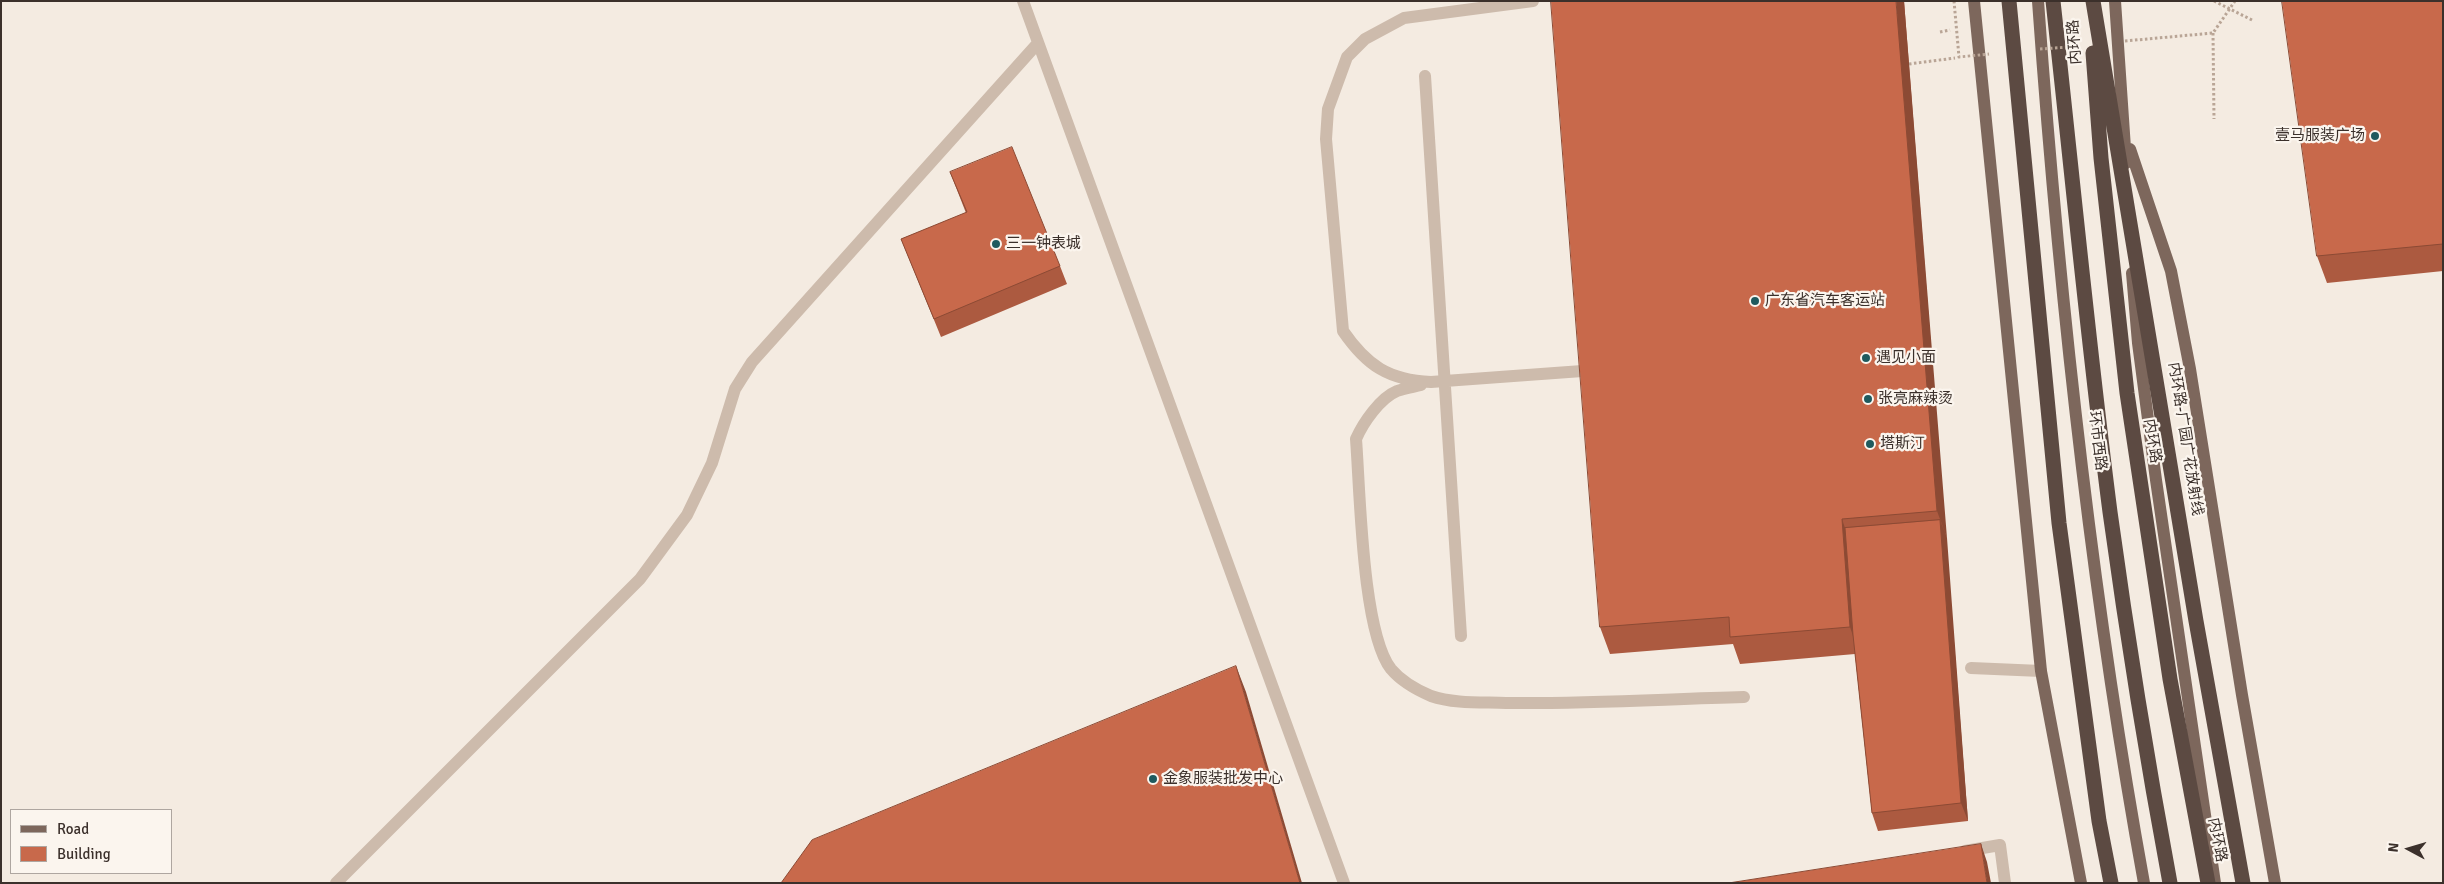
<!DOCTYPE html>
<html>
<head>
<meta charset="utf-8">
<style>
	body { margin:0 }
	#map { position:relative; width:2444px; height:884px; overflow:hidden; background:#f4ebe1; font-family:Signika,sans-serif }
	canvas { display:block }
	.frame { position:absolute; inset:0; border:2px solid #3b302b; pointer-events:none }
	.legend { position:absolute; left:10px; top:809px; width:162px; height:65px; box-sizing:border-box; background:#fbf5ee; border:1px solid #aea6a0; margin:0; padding:6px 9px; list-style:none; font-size:15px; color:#3b302b }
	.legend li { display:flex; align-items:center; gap:10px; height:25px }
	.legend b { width:25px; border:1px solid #aea6a0 }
	.north { position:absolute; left:2384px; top:824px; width:50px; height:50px; -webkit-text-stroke:4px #fbf5ee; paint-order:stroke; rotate:276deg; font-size:14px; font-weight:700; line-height:20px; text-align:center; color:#3b302b }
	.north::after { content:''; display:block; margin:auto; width:18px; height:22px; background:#3b302b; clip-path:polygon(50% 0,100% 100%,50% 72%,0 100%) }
</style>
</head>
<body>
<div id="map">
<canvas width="2444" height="884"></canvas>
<div class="frame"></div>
<ul class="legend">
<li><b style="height:6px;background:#7d675c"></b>Road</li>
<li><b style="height:14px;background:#c8694b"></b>Building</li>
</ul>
<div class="north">N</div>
</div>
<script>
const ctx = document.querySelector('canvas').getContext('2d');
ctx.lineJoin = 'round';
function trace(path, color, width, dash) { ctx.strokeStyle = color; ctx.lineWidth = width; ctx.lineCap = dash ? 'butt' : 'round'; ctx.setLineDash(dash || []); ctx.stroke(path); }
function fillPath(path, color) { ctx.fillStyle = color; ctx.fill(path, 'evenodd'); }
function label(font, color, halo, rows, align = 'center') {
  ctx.font = font + ' Signika,"Noto Sans SC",sans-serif'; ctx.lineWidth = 4.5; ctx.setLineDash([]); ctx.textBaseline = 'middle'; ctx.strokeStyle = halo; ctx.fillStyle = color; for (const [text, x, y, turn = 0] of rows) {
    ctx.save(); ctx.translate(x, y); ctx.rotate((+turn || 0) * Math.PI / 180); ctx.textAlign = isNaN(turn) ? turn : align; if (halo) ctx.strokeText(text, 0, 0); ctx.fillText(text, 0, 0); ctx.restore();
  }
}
const path = new Path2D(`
	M2214 1 2252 20
	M1940 32 1950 30
	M2213 33 2214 119
	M1909 64 1955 58`);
const lane = new Path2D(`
	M1533 1 1404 18 1365 39 1347 57 1328 109 1326 139 1343 331C1367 366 1389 380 1431 382L1596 370
	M1425 76 1461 636
	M1421 385C1413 387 1405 388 1397 391 1380 398 1363 423 1356 439 1360 490 1362 632 1391 669 1401 681 1417 690 1431 696 1454 704 1483 702 1506 703 1586 704 1665 699 1744 697
	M1971 668 2041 671
	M1965 851 2000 845 2005 883`);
const street = new Path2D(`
	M1023 1 1344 883
	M336 883 640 579 687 515 712 463 735 389 752 362 1038 43`);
const primary = new Path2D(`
	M1974 1 2041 671 2081 883
	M2038 1C2059 296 2091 592 2144 883
	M2115 1 2126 163
	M2130 149 2171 271 2190 369 2242 695 2275 883
	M2132 273 2138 343 2156 480 2215 883`);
const highway = new Path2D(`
	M2053 1C2072 172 2088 342 2110 512 2127 636 2147 760 2170 883`);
const pathBridge = new Path2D(`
	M1954 1 1959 57 1989 54
	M2125 41 2213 33 2235 1
	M2040 49 2069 47`);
const highwayBridge = new Path2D(`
	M2009 1 2059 523 2099 821 2111 883
	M2093 1 2196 621 2243 883
	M2093 53 2101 158 2127 393 2170 679 2208 883`);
const wall = new Path2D(`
	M1904 1 1968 821 1878 831 1872 813 1855 654 1740 664 1733 644 1610 654 1600 627Z
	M2443 1V271L2327 283 2317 256Z
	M950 172 1060 266 1067 284 941 337 901 239 966 213Z`);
const shadedWall = new Path2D(`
	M1896 1H1904L1947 538 1937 511Z
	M1842 519 1851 546 1859 654 1850 627Z
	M1940 520 1947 538 1968 821 1961 803Z
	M1236 666 1246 692 1302 883H1300Z
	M1981 844 1987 862 1991 883H1987Z`);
const building = new Path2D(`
	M1551 1H1896L1937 511 1842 519 1850 627 1730 637 1729 617 1600 627Z
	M2282 1H2443V244L2317 256Z
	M1012 147 1060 266 934 319 901 239 967 212 950 172Z
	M1940 520 1961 803 1872 813 1853 635 1845 528Z
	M1236 666 1300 883H781L812 840Z
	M1981 844 1987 883H1729Z`);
const markers = [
	[2375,136,5,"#1f5a5e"],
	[996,244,5,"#1f5a5e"],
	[1755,301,5,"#1f5a5e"],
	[1866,358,5,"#1f5a5e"],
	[1868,399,5,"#1f5a5e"],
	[1870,444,5,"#1f5a5e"],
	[1153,779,5,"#1f5a5e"]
];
const streetNames = [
	["内环路",2075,42,-94],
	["内环路-广园广花放射线",2185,439,81],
	["环市西路",2097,441,83],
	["内环路",2152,441,81],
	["内环路",2217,840,79]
];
const poiNames = [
	["壹马服装广场",2365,136,"right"],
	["三一钟表城",1006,244],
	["广东省汽车客运站",1765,301],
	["遇见小面",1876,358],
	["张亮麻辣烫",1878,399],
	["塔斯汀",1880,444],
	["金象服装批发中心",1163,779]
];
trace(path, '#b9a596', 3, [2.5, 2.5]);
trace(lane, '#cdbbac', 12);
trace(street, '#cdbbac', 12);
trace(primary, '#7d675c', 12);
trace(highway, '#5c4a42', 15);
trace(pathBridge, '#b9a596', 3, [2.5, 2.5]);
trace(highwayBridge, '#5c4a42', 15);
fillPath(wall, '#ac5a40');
fillPath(shadedWall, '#8c4a34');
fillPath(building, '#c8694b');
trace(building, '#8c4a34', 1);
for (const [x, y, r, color] of markers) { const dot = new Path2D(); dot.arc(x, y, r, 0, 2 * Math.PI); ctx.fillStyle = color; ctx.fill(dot); trace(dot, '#fbf5ee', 2); }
label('15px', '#3b302b', '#fbf5ee', streetNames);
label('15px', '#3b302b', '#fbf5ee', poiNames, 'left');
</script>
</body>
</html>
